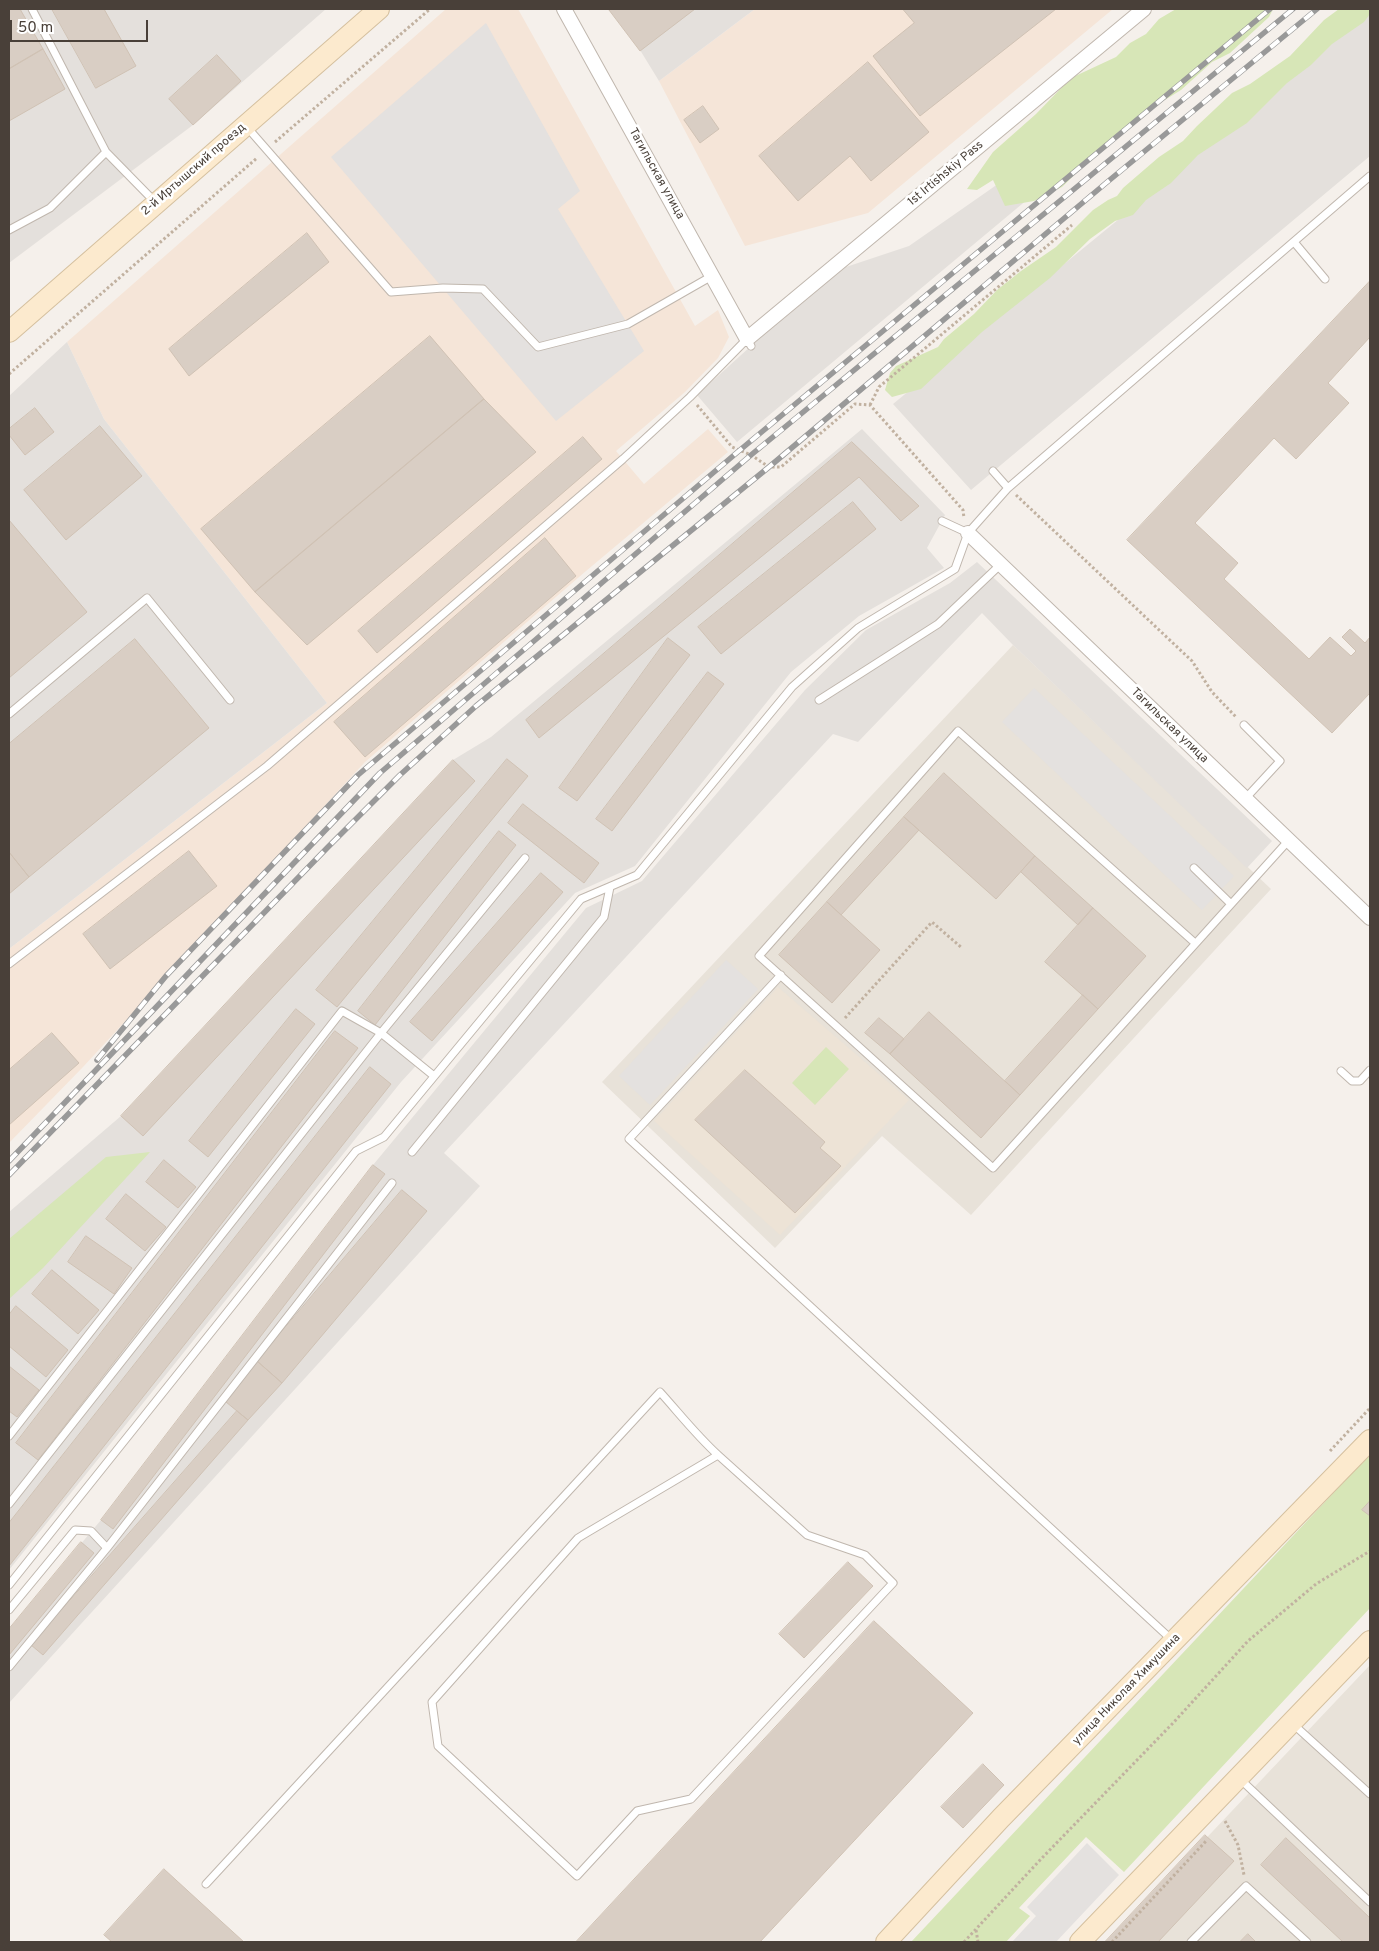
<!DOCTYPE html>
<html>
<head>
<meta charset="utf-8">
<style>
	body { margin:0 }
	#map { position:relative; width:1379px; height:1951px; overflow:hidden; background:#f5f0eb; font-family:Overpass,sans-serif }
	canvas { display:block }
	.frame { position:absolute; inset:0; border:10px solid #494039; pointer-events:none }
	.scale { position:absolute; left:10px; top:20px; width:138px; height:22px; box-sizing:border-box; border:2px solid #494039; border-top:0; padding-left:6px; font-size:15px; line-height:18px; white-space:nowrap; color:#494039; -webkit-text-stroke:4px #fff; paint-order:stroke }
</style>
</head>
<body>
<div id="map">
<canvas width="1379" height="1951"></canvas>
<div class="frame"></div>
<div class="scale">50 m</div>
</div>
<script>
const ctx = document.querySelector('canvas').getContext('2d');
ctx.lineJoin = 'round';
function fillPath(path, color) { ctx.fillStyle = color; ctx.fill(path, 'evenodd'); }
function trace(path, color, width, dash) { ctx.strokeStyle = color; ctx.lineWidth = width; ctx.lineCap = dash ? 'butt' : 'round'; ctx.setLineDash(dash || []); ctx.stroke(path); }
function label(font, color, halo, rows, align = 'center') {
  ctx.font = font + ' Overpass,sans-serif'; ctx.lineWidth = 5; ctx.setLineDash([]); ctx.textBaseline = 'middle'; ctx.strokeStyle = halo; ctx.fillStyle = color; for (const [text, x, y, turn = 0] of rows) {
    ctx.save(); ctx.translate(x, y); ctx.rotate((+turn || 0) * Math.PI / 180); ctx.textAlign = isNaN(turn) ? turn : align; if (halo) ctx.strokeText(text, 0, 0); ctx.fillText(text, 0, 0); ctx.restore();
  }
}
const residential = new Path2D(`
	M1013 645 1271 889 971 1215 882 1136 775 1248 602 1082Z
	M1370 1665V1942H1108Z`);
const commercial = new Path2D(`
	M446 9H518L695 326 718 310 729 337 718 358 685 392 616 451 644 484 708 429 728 452 586 571 365 762 83 1067 9 1143V949L327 703 104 419 67 342Z
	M755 9H1113L868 213 745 246 659 81Z`);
const industrial = new Path2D(`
	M9 9H326L193 125 9 263Z
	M611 9H755L659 81 640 50 609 10Z
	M1370 9V156L971 490 893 404 1229 129Z
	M1018 170 1034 194 737 442 697 395 751 346 846 267 909 246Z
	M67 342 104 419 327 703 9 949V396Z
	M862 429 945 515 927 548 944 568 859 616 791 672 635 866 575 893 401 1082 9 1570V1212L121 1116 453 760 491 737Z
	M977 562 1272 841 1247 868 1013 645 982 613 858 742 833 734 444 1153 480 1186 9 1703V1629L101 1520 373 1165 586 908 642 881 805 690 866 630 950 583Z`);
const education = new Path2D(`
	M778 987 909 1100 780 1235 654 1121Z`);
const green = new Path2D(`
	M1176 9H1273L1269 17 1230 53 1212 62 1181 90 1155 106 1103 147 1062 187 1034 201 1005 206 993 180 977 190 967 189 993 152 1036 114 1071 78 1116 57 1130 43 1146 34 1159 19Z
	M1339 9H1370V14L1364 22 1332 44 1311 65 1287 83 1247 123 1198 155 1171 183 1146 200 1133 215 1115 221 1090 239 1050 278 982 332 921 389 892 397 885 390 890 373 896 366 938 347 944 339 974 314 997 290 1021 271 1056 247 1093 210 1108 200 1117 196 1123 188 1159 157 1183 141 1197 126 1232 93 1250 84 1290 56 1324 20Z
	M826 1047 849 1069 815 1105 792 1083Z
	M150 1152 43 1268 9 1299V1239L106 1157Z
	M1370 1454V1608L1124 1872 1086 1837 1019 1908 1030 1916 1006 1942H911Z`);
const parking = new Path2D(`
	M486 23 580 191 558 209 644 351 556 421 331 157Z
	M1034 688 1234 876 1202 910 1002 722Z
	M726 960 758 989 650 1105 619 1076Z
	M1087 1843 1119 1875 1056 1942H1012L1036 1916 1027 1907Z`);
const building = new Path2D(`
	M9 9H20L43 49 9 69Z
	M52 9H104L136 66 96 88Z
	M611 9H695L640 51 609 10Z
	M903 9H1056L920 116 873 56 914 23Z
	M43 49 65 89 9 121V69Z
	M217 55 241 81 193 125 169 99Z
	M868 62 929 132 871 181 850 156 798 201 759 156Z
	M703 106 719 129 700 143 684 120Z
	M307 233 329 262 189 376 169 349Z
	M1370 281V337L1328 383 1349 403 1296 459 1274 438 1195 523 1238 563 1224 579 1309 659 1330 637 1351 656 1356 651 1342 637 1350 629 1365 643 1370 637V693L1332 733 1127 540Z
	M430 336 484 399 255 592 201 529Z
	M484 399 536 452 307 645 255 592Z
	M35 408 54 432 25 455 9 435V429Z
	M100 426 142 476 66 540 24 490Z
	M583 437 602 459 377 653 358 631Z
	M852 442 919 506 901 521 859 477 539 738 526 720Z
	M853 502 876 529 721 654 698 627Z
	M9 520 87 612 9 678Z
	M545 538 576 576 365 757 334 722Z
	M668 638 690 655 577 801 559 788Z
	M135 639 209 728 29 877 9 852V744Z
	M708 672 724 684 612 831 596 819Z
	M507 759 528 776 337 1007 316 990Z
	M453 760 475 781 143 1136 121 1116Z
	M944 773 1035 856 996 899 904 817Z
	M523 804 599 863 584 883 508 823Z
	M904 817 919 830 841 915 827 902Z
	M499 831 516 845 375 1025 358 1011Z
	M189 851 217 886 110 969 83 934Z
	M9 852 29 877 9 894Z
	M1035 856 1093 908 1078 925 1021 872Z
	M541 873 563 892 432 1041 410 1022Z
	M827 902 880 950 832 1003 779 955Z
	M1093 908 1146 956 1098 1009 1045 962Z
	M1083 995 1098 1009 1020 1095 1005 1081Z
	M296 1009 315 1024 208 1157 189 1141Z
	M929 1012 1020 1095 981 1138 890 1054Z
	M879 1018 904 1039 890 1054 865 1033Z
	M335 1031 358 1048 38 1460 16 1443Z
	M52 1033 79 1063 9 1125V1070Z
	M370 1067 391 1084 9 1566V1523Z
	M745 1070 825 1142 820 1148 841 1166 795 1213 695 1120Z
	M164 1160 196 1187 178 1208 146 1182Z
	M373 1165 385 1174 113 1529 101 1520Z
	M402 1190 427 1211 282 1383 257 1361Z
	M126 1194 166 1227 145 1251 106 1219Z
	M86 1236 132 1268 114 1294 68 1262Z
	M52 1270 99 1310 78 1334 32 1294Z
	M16 1306 68 1350 46 1377 9 1346V1315Z
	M257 1361 282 1383 248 1420 226 1402Z
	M9 1366 39 1390 17 1417 9 1411Z
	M237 1411 248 1420 43 1655 31 1645Z
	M1370 1501V1516L1362 1510Z
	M81 1542 94 1553 9 1655V1629Z
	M848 1562 873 1586 804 1658 779 1634Z
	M874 1621 973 1713 760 1942H576Z
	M983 1764 1004 1785 963 1828 941 1807Z
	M1205 1835 1234 1861 1158 1942H1105Z
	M1286 1838 1370 1918V1942H1343L1261 1865Z
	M164 1869 200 1902 244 1942H112L104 1935Z
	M1248 1934 1256 1942H1240Z`);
const path = new Path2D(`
	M275 142 430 9
	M9 374 257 158
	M697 405 732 447 751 455 769 467H781L855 404 870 405 963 510 964 518
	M870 405 879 387 1072 225
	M1016 495 1192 661 1212 692 1236 717
	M845 1018 932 922 962 948
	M1330 1451 1370 1408
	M1225 1821 1238 1845 1244 1875
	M976 1930 978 1942
	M964 1942 1041 1859 1174 1722 1248 1641 1316 1584 1370 1551
	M1112 1942 1207 1840`);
const lane = new Path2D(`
	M246 126 391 292 443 288 483 289 538 347 628 324 712 276
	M106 152 155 202
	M9 230 50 208 106 152 32 9
	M1294 242 1325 279
	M993 471 1008 488
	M942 521 968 533
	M819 700 938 624 1000 565
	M9 714 147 598 230 700
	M1244 725 1280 761 1245 799
	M1194 868 1231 904
	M1195 943 958 731 759 956 993 1168 1289 840
	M9 964 267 766 623 459 690 397 747 339 751 346
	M781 975 629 1139 1172 1640
	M1341 1071 1352 1081H1360L1370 1070
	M412 1152 604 917 610 887
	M9 1436 342 1011 381 1033 434 1076
	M9 1504 381 1033 525 858
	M9 1585 356 1151 384 1137 581 899 637 875 792 687 858 628 955 569 968 533 1008 488 1370 176
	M9 1610 75 1530 91 1531 107 1548 392 1183
	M9 1667 107 1548
	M1293 1724 1370 1794
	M1240 1779 1370 1902
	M206 1884 660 1392C679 1413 697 1436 718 1455L807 1535 865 1555 893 1583 691 1799 637 1811 577 1876 438 1746 432 1702 578 1538 718 1455
	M1191 1942 1246 1886 1307 1942`);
const street = new Path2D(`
	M564 9 747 339 1144 9
	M968 533 1370 918`);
const secondary = new Path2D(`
	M9 332 379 9
	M886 1942 1001 1818 1370 1440
	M1080 1942 1370 1641`);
const rail = new Path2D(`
	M97 1060 166 976 358 775 740 450 1270 9
	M9 1161 380 773 751 455 1293 9
	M9 1175 328 847 400 775 476 706 769 467 1106 183 1317 9`);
const streetNames = [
	["2-й Иртышский проезд",194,170,-41],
	["Тагильская улица",656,174,61],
	["1st Irtishskiy Pass",946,174,-40],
	["Тагильская улица",1169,726,44],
	["улица Николая Химушина",1127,1690,-46]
];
fillPath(residential, '#e8e2d9');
fillPath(commercial, '#f5e5d8');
fillPath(industrial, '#e4e0dc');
fillPath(education, '#ede3d6');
fillPath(green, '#d7e6b7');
fillPath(parking, '#e4e1df');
fillPath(building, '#d9cec4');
trace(building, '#d0c2b4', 1);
trace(lane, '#c0b7ae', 9);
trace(street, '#c0b7ae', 16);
trace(secondary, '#d5c09f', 22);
trace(path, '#c1b1a0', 3, [2.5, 2.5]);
trace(lane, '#fff', 7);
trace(street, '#fff', 14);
trace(secondary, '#fceace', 20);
trace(rail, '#999', 5.5);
trace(rail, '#fff', 4, [11]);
label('12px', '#494039', '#fff', streetNames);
</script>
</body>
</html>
